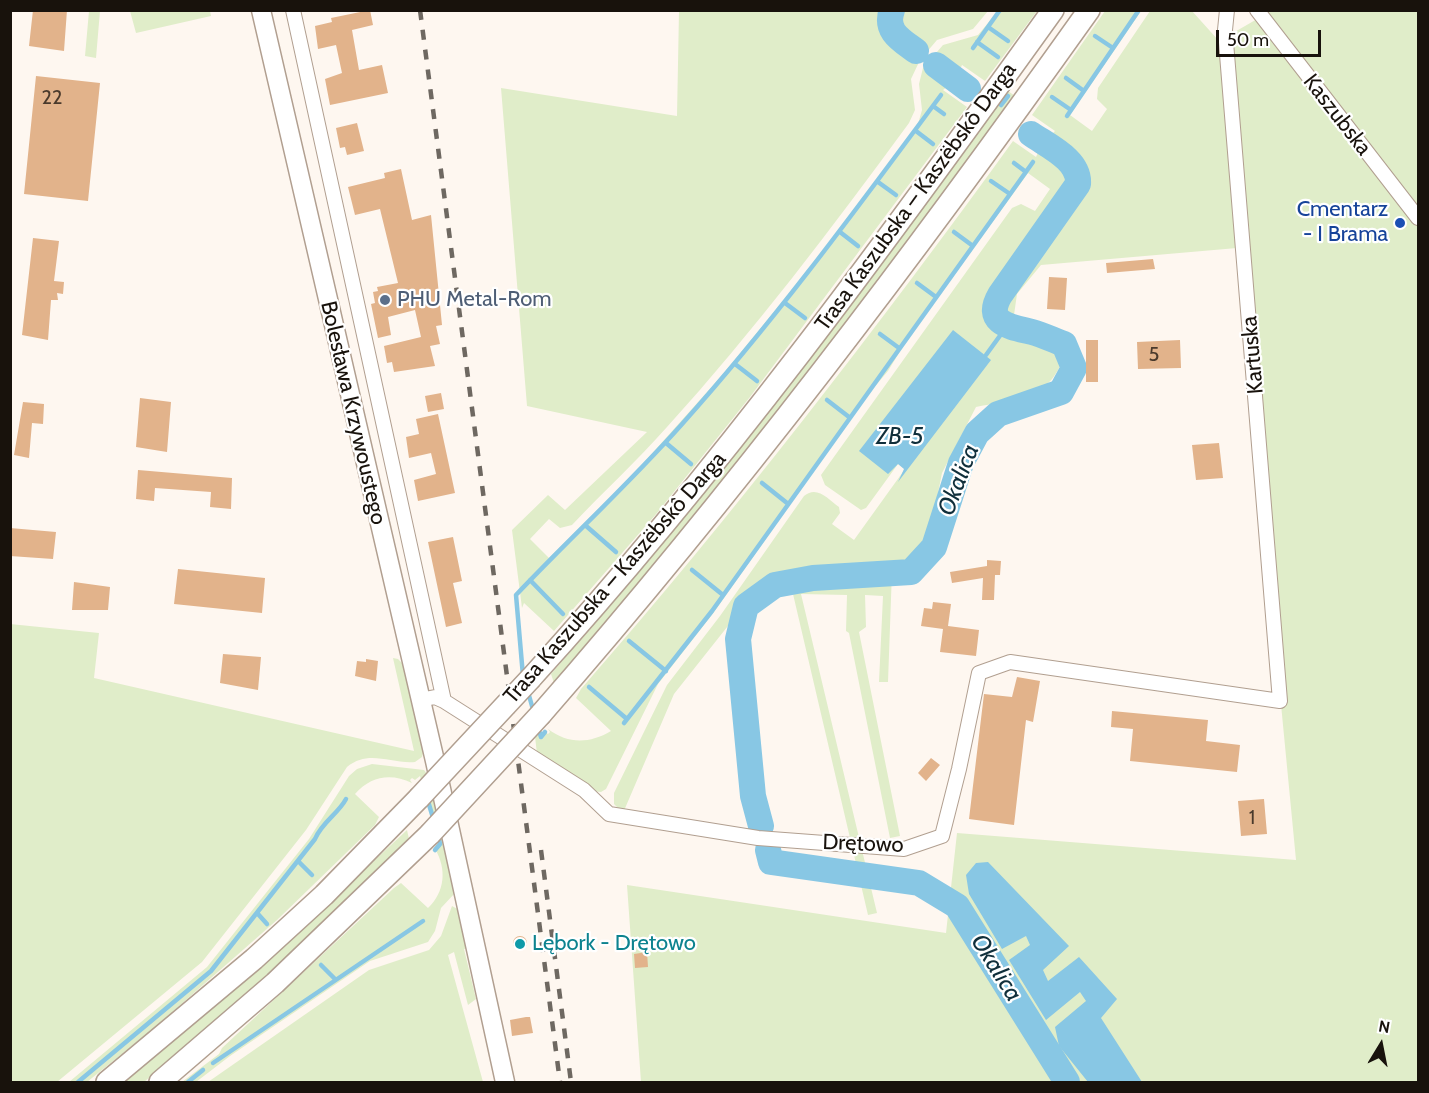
<!DOCTYPE html>
<html>
<head>
<meta charset="utf-8">
<style>
	body { margin:0 }
	#map { position:relative; width:1429px; height:1093px; overflow:hidden; background:#fef7f0; font-family:Cabin,sans-serif }
	canvas { display:block }
	.frame { position:absolute; inset:0; border:12px solid #18120c; pointer-events:none }
	.north { position:absolute; left:1351px; top:1015px; width:60px; height:60px; -webkit-text-stroke:4px #fff; paint-order:stroke; rotate:10deg; font-size:16px; font-weight:700; line-height:24px; text-align:center; color:#18120c }
	.north::after { content:''; display:block; margin:auto; width:21px; height:27px; background:#18120c; clip-path:polygon(50% 0,100% 100%,50% 72%,0 100%) }
	.scale { position:absolute; left:1216px; top:30px; width:105px; height:27px; box-sizing:border-box; border:3px solid #18120c; border-top:0; padding-left:8px; font-size:18px; line-height:21px; white-space:nowrap; color:#18120c; -webkit-text-stroke:4px #fff; paint-order:stroke }
</style>
</head>
<body>
<div id="map">
<canvas width="1429" height="1093"></canvas>
<div class="frame"></div>
<div class="north">N</div>
<div class="scale">50 m</div>
</div>
<script>
const ctx = document.querySelector('canvas').getContext('2d');
ctx.lineJoin = 'round';
function fillPath(path, color) { ctx.fillStyle = color; ctx.fill(path, 'evenodd'); }
function trace(path, color, width, dash) { ctx.strokeStyle = color; ctx.lineWidth = width; ctx.lineCap = dash ? 'butt' : 'round'; ctx.setLineDash(dash || []); ctx.stroke(path); }
function label(font, color, halo, rows, align = 'center') {
  ctx.font = font + ' Cabin,sans-serif'; ctx.lineWidth = 4.5; ctx.setLineDash([]); ctx.textBaseline = 'middle'; ctx.strokeStyle = halo; ctx.fillStyle = color; for (const [text, x, y, turn = 0] of rows) {
    ctx.save(); ctx.translate(x, y); ctx.rotate((+turn || 0) * Math.PI / 180); ctx.textAlign = isNaN(turn) ? turn : align; if (halo) ctx.strokeText(text, 0, 0); ctx.fillText(text, 0, 0); ctx.restore();
  }
}
const green = new Path2D(`
	M89 11H100L96 58 85 56Z
	M130 11H210L211 16 136 33Z
	M679 11H988L973 29 937 40 920 60 911 79 915 110 909 123C832 228 754 331 667 427 637 461 603 492 572 525L560 528 549 519 530 539 549 558 631 477 724 373 809 269 918 124 922 110 919 84 923 68 943 45 978 35 998 11H1037L985 81 962 65 958 74 970 82 968 89 962 92 951 84 943 90 967 107 750 397 657 513 554 631 524 603 522 608 512 530 548 495 565 510 647 432 527 406 501 88 677 116Z
	M1105 11H1141L1070 115 1092 131 1107 109 1097 99 1098 88 1150 11H1192L1219 41 1271 11H1418V1082H641L627 885 946 933 957 833 1296 860 1237 248 1041 265 1017 294 1013 322 1022 326 1019 332 1064 356C1049 401 1016 399 976 407L942 473 932 523 912 561 892 571 888 682H879L883 596 865 595 866 627 859 632 900 836 890 838 849 633 846 631 847 595 801 594 877 913 868 915 793 594 783 593 784 583 777 586 760 609 739 612 674 694 623 813 614 804V793L667 685 720 616 804 496C817 485 828 499 839 507L840 513 832 524 854 540 905 469 898 464 866 508 861 510 825 485 821 475 1012 208 1021 204 1035 211 1050 189 1028 173 905 343 888 371 866 397 714 612 658 684 606 789 601 792 591 791 537 754 531 701 541 735 545 732 548 734 550 732 548 729C568 744 589 744 611 731L576 698 581 689C734 514 876 330 1013 141L1036 157 1040 148 1029 140 1031 134 1036 130 1048 138 1055 131 1032 115Z
	M1008 91 1015 96 871 292 675 543 554 683 551 674C715 490 863 291 1008 91Z
	M10 624 99 633 94 678 414 751 393 658 398 659 405 666 424 749 422 757 415 762C390 764 369 749 347 767L306 830 202 962 57 1082H11Z
	M372 764 424 770 431 779 455 893 441 908 435 931 428 942 370 961 230 1056 196 1082H182L219 1054 222 1048 394 888 401 883 428 908C445 892 447 869 435 849L440 844 420 776 415 780 412 778 410 780 412 783C391 773 371 776 355 794L379 817 375 825 277 920 153 1029 87 1082H69L207 967 309 839 349 776 357 769Z
	M407 830 409 839 277 967 144 1082H125L269 959Z
	M452 906 461 911 469 948 464 949 476 999 468 1005 454 952 448 955 483 1082H208L369 970 429 950 441 936Z`);
const water = new Path2D(`
	M953 330 991 360 898 482 904 469 898 464 888 474 859 451Z
	M988 862 1069 946 1043 970 1048 981 1079 957 1117 999 1101 1018 1142 1082H1088L1059 1046 1055 1027 1086 1001 1080 992 1046 1020 1009 960 1030 945 1026 936 1002 949 969 894 966 875 976 863Z`);
const stream = new Path2D(`
	M988 27 1008 41
	M1095 36 1113 48
	M977 42 998 57
	M973 48 1000 10
	M1066 78 1084 91
	M1052 97 1071 110
	M1001 105 1008 96
	M933 106 944 114
	M1067 116 1139 10
	M916 131 933 144
	M1014 163 1026 172
	M991 181 1010 194
	M878 182 896 195
	M840 232 858 246
	M954 232 973 246
	M917 283 936 297
	M785 303 805 318
	M880 334 899 348
	M986 355 1007 326
	M735 364 757 381
	M827 400 849 417
	M666 443 691 464
	M762 483 787 503
	M585 525 616 552
	M692 570 723 595
	M530 580 563 614
	M629 641 666 671
	M523 676 516 595C571 537 630 483 683 423 776 319 858 207 941 95
	M589 687 627 719
	M528 692 534 713
	M624 723 712 611 1033 162
	M538 727 541 737 545 732
	M427 798 434 821
	M435 850 440 844 438 835
	M298 861 312 875
	M258 914 267 924
	M321 965 335 979
	M213 1063 423 921
	M78 1082 211 971 315 839C322 822 338 814 346 799
	M188 1082 203 1070`);
const river = new Path2D(`
	M892 10C884 31 901 40 916 51
	M936 65 968 89
	M761 826 753 796 738 639 746 606 775 585 813 578 911 572 934 547 961 463 977 433 998 414 1061 392 1074 368 1064 344C1053 340 1043 335 1032 332 1012 327 983 324 1000 295L1078 184C1080 160 1048 146 1031 134
	M768 850 771 862 919 883 957 906 1067 1082`);
const building = new Path2D(`
	M33 10H67L64 51 29 46Z
	M370 10 373 25 352 30 359 70 382 65 388 93 330 105 325 79 342 73 336 45 318 49 315 26 332 22 331 18Z
	M36 76 100 83 88 201 24 194Z
	M357 123 364 151 347 155 345 147 340 148 336 128Z
	M401 169 412 220 431 215 442 325 436 326 440 344 430 346 435 366 394 372 392 362 387 363 384 346 421 337 415 310 388 317 391 335 378 338 371 304 375 303 373 292 378 291 377 287 398 283 380 209 355 215 348 187 385 178 384 173Z
	M33 238 59 241 54 281 64 282 63 294 57 293 58 300H51L48 340 22 335Z
	M1153 259 1155 269 1107 273 1106 263Z
	M1049 277 1067 278 1065 310 1047 309Z
	M1086 340H1098V382H1086Z
	M1180 340 1181 368 1138 369 1137 342Z
	M441 393 444 409 428 412 425 396Z
	M140 398 171 402 167 452 136 447Z
	M23 402 44 404 43 424 32 423 29 458 14 455Z
	M438 414 455 493 418 501 414 480 436 474 431 453 409 458 406 437 419 434 416 419Z
	M1219 443 1223 478 1196 480 1192 445Z
	M138 470 232 478 231 509 210 507 211 492 155 488 154 501 136 499Z
	M10 528 56 532 53 559 10 556Z
	M453 537 462 581 453 583 462 623 446 627 428 542Z
	M987 560 1001 561 1000 575H995L994 600H982L983 578 952 583 950 572 987 566Z
	M178 569 265 578 262 613 174 604Z
	M74 582 110 587 108 610H72Z
	M933 602 951 604 948 626 979 630 976 656 940 652 943 629 921 626 924 608 932 609Z
	M223 654 261 657 258 690 220 683Z
	M366 659 378 661 376 681 355 676 357 661 366 662Z
	M1017 677 1040 681 1033 722 1026 720 1014 825 969 819 984 694 1012 697Z
	M1112 711 1208 720 1206 741 1240 745 1237 772 1130 761 1133 729 1111 727Z
	M931 758 940 765 926 781 918 773Z
	M1264 799 1267 834 1241 836 1238 801Z
	M513 943a7 7 0 1 1 14 0a7 7 0 1 1-14 0Z
	M647 952 648 967 635 968 634 954Z
	M526 1017H530L533 1033 512 1036 510 1020Z`);
const minor = new Path2D(`
	M293 10 444 701
	M1257 10 1418 218
	M420 700 435 697 444 701 584 790 609 814 758 838 904 849 942 836 959 769 979 673 1010 662 1280 701 1225 30 1227 10`);
const major = new Path2D(`
	M261 10 435 761 505 1082`);
const highway = new Path2D(`
	M531 678C721 469 888 240 1053 10
	M541 714C737 490 916 253 1089 10
	M107 1082 254 959 324 895 419 798
	M160 1082 275 983 430 834`);
const rail = new Path2D(`
	M420 10 560 1082
	M541 850 571 1082`);
const highwayBridge = new Path2D(`
	M419 798 531 678
	M430 834 541 714`);
const markers = [
	[1400,223,6,"#1a4fb4"],
	[385,300,6,"#5c6f8a"],
	[520,944,6,"#0f9aa8"]
];
const numberNames = [
	["22",52,98],
	["5",1154,355],
	["1",1252,818]
];
const streetNames = [
	["Kaszubska",1337,115,52],
	["Trasa Kaszubska – Kaszëbskô Darga",916,197,-54],
	["Kartuska",1253,355,-95],
	["Bolesława Krzywoustego",353,413,77],
	["Trasa Kaszubska – Kaszëbskô Darga",615,578,-49],
	["Drętowo",863,844,2]
];
const transitNames = [
	["Cmentarz",1388,210],
	["- I Brama",1388,235]
];
const serviceNames = [
	["PHU Metal-Rom",397,300]
];
const cultureNames = [
	["Lębork - Drętowo",532,944]
];
const waterNames = [
	["ZB-5",900,437],
	["Okalica",959,480,-69],
	["Okalica",996,968,58]
];
fillPath(green, '#e0edc9');
fillPath(water, '#88c7e4');
trace(stream, '#88c7e4', 4.5);
trace(river, '#88c7e4', 26);
fillPath(building, '#e2b38b');
trace(minor, '#b19f90', 16);
trace(major, '#b19f90', 21);
trace(highway, '#b19f90', 24);
trace(minor, '#fff', 14);
trace(major, '#fff', 18);
trace(highway, '#fff', 21);
trace(rail, '#6e6861', 4.5, [10, 10]);
trace(highwayBridge, '#b19f90', 24, []);
trace(highwayBridge, '#fff', 21);
for (const [x, y, r, color] of markers) { const dot = new Path2D(); dot.arc(x, y, r, 0, 2 * Math.PI); ctx.fillStyle = color; ctx.fill(dot); trace(dot, '#fff', 2); }
label('20px', '#4a3a2c', null, numberNames);
label('22px', '#18120c', '#fff', streetNames);
label('22px', '#164399', '#fff', transitNames, 'right');
label('22px', '#4e5e75', '#fff', serviceNames, 'left');
label('22px', '#0d838f', '#fff', cultureNames, 'left');
label('italic 24px', '#102f3b', '#fff', waterNames);
</script>
</body>
</html>
